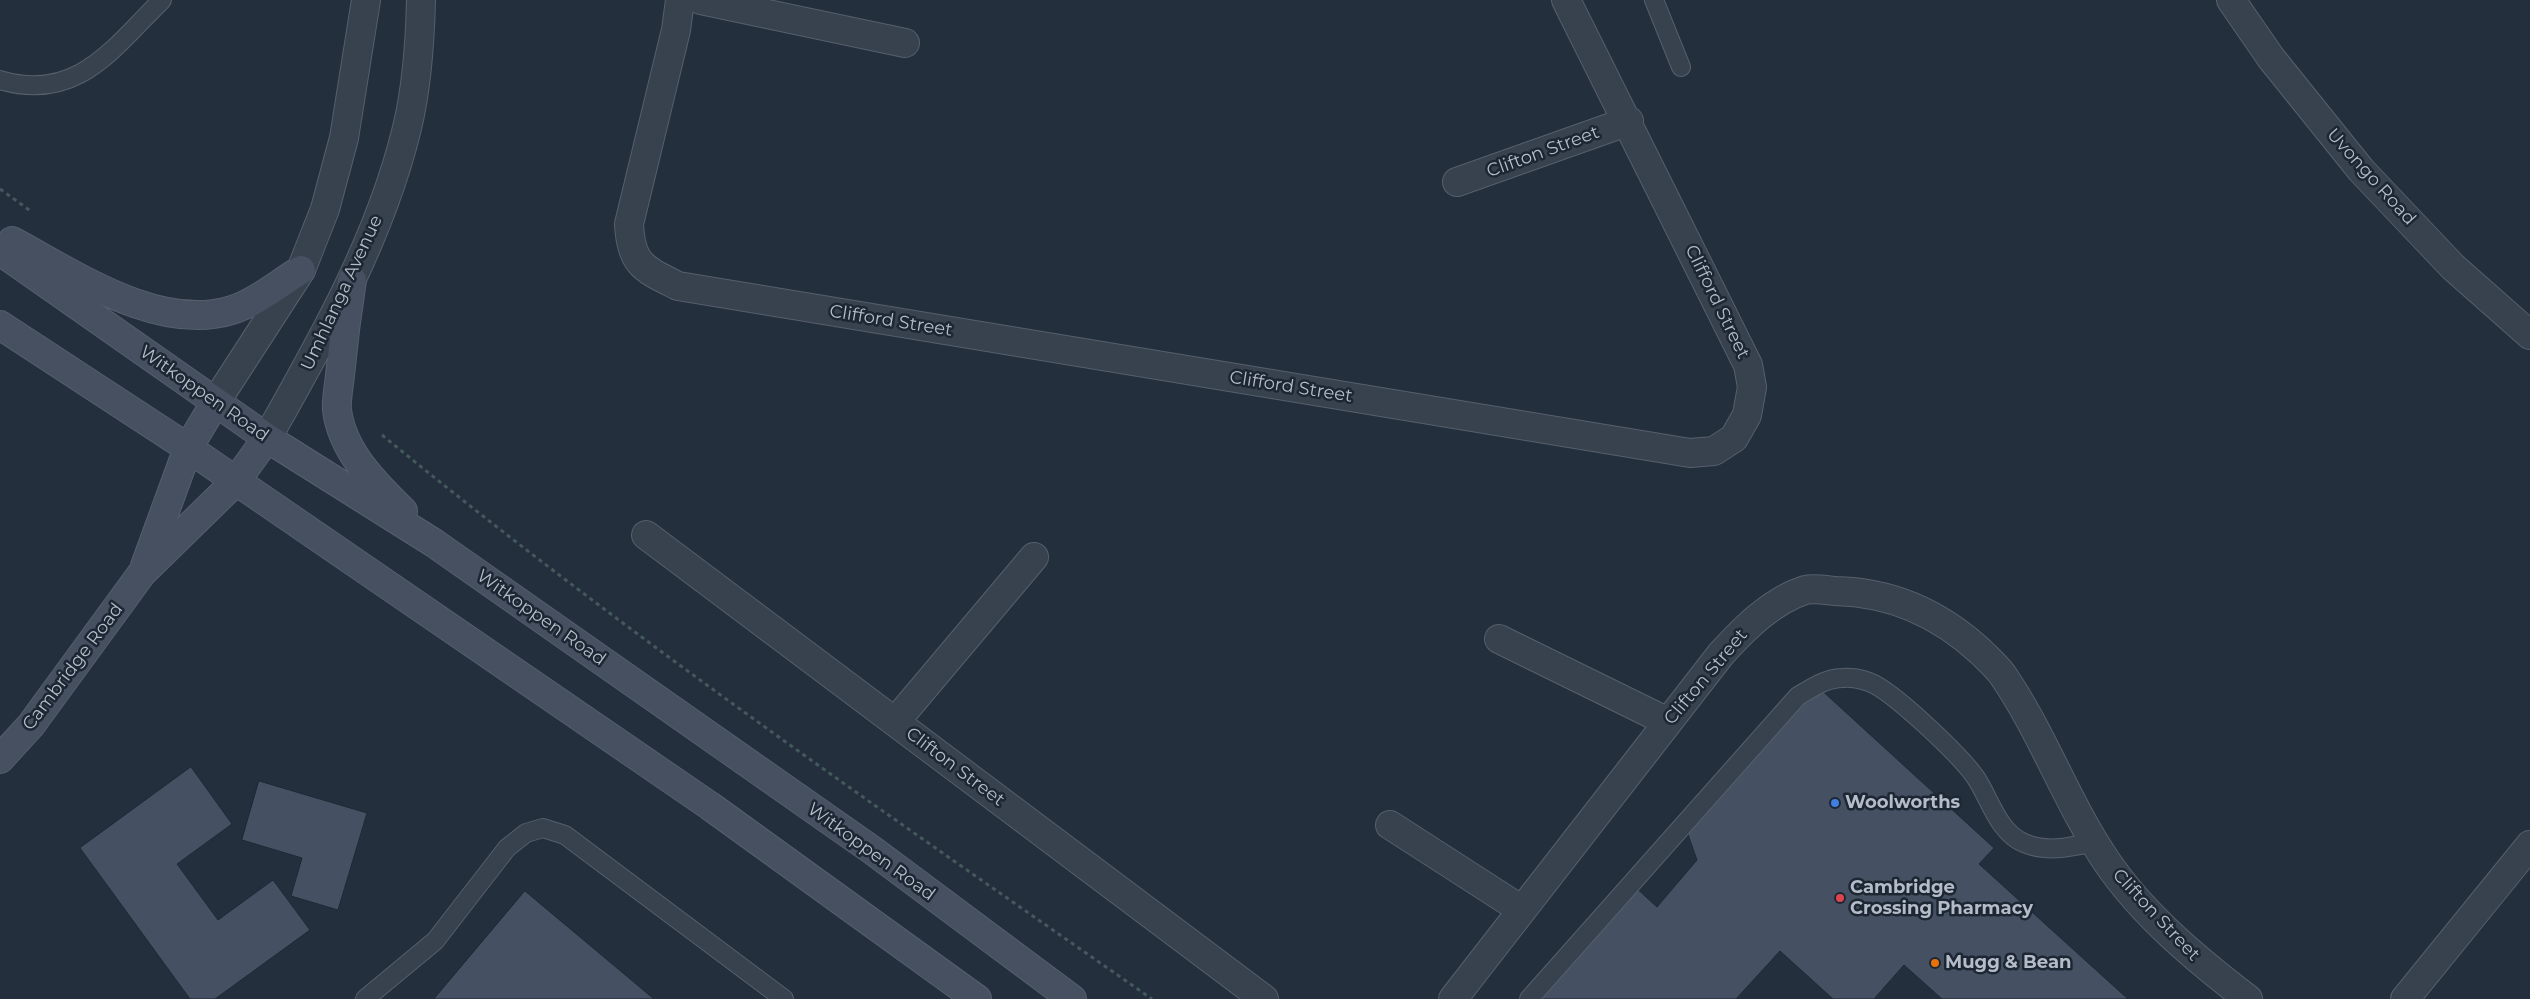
<!DOCTYPE html>
<html>
<head>
<meta charset="utf-8">
<style>
	body { margin:0 }
	canvas { display:block; background:#242f3e }
</style>
</head>
<body>
<canvas width="2530" height="999"></canvas>
<script>
const ctx = document.querySelector('canvas').getContext('2d');
ctx.lineJoin = 'round';
function fillPath(path, color) { ctx.fillStyle = color; ctx.fill(path, 'evenodd'); }
function trace(path, color, width, dash) { ctx.strokeStyle = color; ctx.lineWidth = width; ctx.lineCap = dash ? 'butt' : 'round'; ctx.setLineDash(dash || []); ctx.stroke(path); }
function label(font, color, halo, rows, align = 'center') {
  ctx.font = font + ' Montserrat,sans-serif'; ctx.lineWidth = 5; ctx.setLineDash([]); ctx.textBaseline = 'middle'; ctx.strokeStyle = halo; ctx.fillStyle = color; for (const [text, x, y, turn = 0] of rows) {
    ctx.save(); ctx.translate(x, y); ctx.rotate((+turn || 0) * Math.PI / 180); ctx.textAlign = isNaN(turn) ? turn : align; if (halo) ctx.strokeText(text, 0, 0); ctx.fillText(text, 0, 0); ctx.restore();
  }
}
const building = new Path2D(`
	M1817 686 1994 848 1979 864 2128 999H1942L1904 965 1874 999H1833L1780 951 1736 999H1535L1633 885 1657 907 1697 860 1686 829Z
	M191 767 232 824 177 864 218 920 273 880 310 930 215 999H190L80 848Z
	M259 781 367 813 338 910 291 896 302 858 242 840Z
	M525 891 654 999H434Z`);
const path = new Path2D(`
	M0 189 32 212
	M382 435C628 637 891 817 1152 999`);
const lane = new Path2D(`
	M1654 0 1681 67
	M0 80C77 103 113 48 162 0
	M365 999 435 941 507 848 526 833 543 828 565 835 784 999
	M1529 999 1798 696C1812 688 1826 678 1843 678 1850 677 1862 679 1869 682 1892 690 1961 756 1976 778 1990 799 1998 832 2024 843 2047 853 2071 847 2095 842`);
const street = new Path2D(`
	M680 0 676 30 629 224C631 265 644 269 678 286L1690 453 1714 451 1734 438 1747 415 1752 387 1748 365 1566 0
	M701 0 905 43
	M2231 0 2271 58 2361 170 2453 267 2530 335
	M1457 182 1629 121
	M215 403 301 270 325 209 344 138 366 0
	M267 438C323 339 380 239 407 128 417 87 420 42 421 0
	M646 535 1264 999
	M1499 639 1668 722
	M895 722 1034 557
	M1390 825 1522 910
	M1453 999 1721 654C1744 629 1771 601 1805 590 1813 588 1826 590 1835 591 1891 592 1940 614 1981 652 1988 659 1996 666 2002 674 2043 733 2066 802 2107 862 2143 915 2197 960 2248 999
	M2405 999 2530 845`);
const secondary = new Path2D(`
	M12 241C74 274 159 333 232 310 257 302 279 283 301 270
	M0 251 267 438 434 543 872 850 1072 999
	M352 280C347 312 343 344 340 375 339 387 336 399 337 410 342 451 375 484 403 511
	M0 325 188 448 710 806 977 999
	M145 566 188 448 215 403
	M0 759 31 725 142 573 236 481 267 438`);
const markers = [
	[1835,803,5,"#3f7fe0"],
	[1840,898,5,"#e0444e"],
	[1935,963,5,"#e8710a"]
];
const streetNames = [
	["Clifton Street",1543,152,-20],
	["Uvongo Road",2371,177,48],
	["Umhlanga Avenue",342,293,-65],
	["Clifford Street",1717,302,64],
	["Clifford Street",891,321,9],
	["Clifford Street",1291,387,9],
	["Witkoppen Road",204,394,35],
	["Witkoppen Road",541,618,35],
	["Cambridge Road",73,667,-53],
	["Clifton Street",1706,677,-50],
	["Clifton Street",955,767,37],
	["Witkoppen Road",871,852,36],
	["Clifton Street",2156,915,47]
];
const poiNames = [
	["Woolworths",1845,803],
	["Cambridge",1850,888],
	["Crossing Pharmacy",1850,909],
	["Mugg & Bean",1945,963]
];
fillPath(building, '#455162');
trace(building, '#1f2835', 1);
trace(lane, '#565f6c', 20);
trace(street, '#565f6c', 30);
trace(secondary, '#565f6c', 30);
trace(path, '#44595c', 3, [4, 4]);
trace(lane, '#38414e', 18);
trace(street, '#38414e', 28);
trace(secondary, '#465061', 28);
for (const [x, y, r, color] of markers) { const dot = new Path2D(); dot.arc(x, y, r, 0, 2 * Math.PI); ctx.fillStyle = color; ctx.fill(dot); trace(dot, '#1d2633', 2); }
label('18px', '#b4bcc9', '#1d2633', streetNames);
label('bold 18px', '#b4bcc9', '#1d2633', poiNames, 'left');
</script>
</body>
</html>
